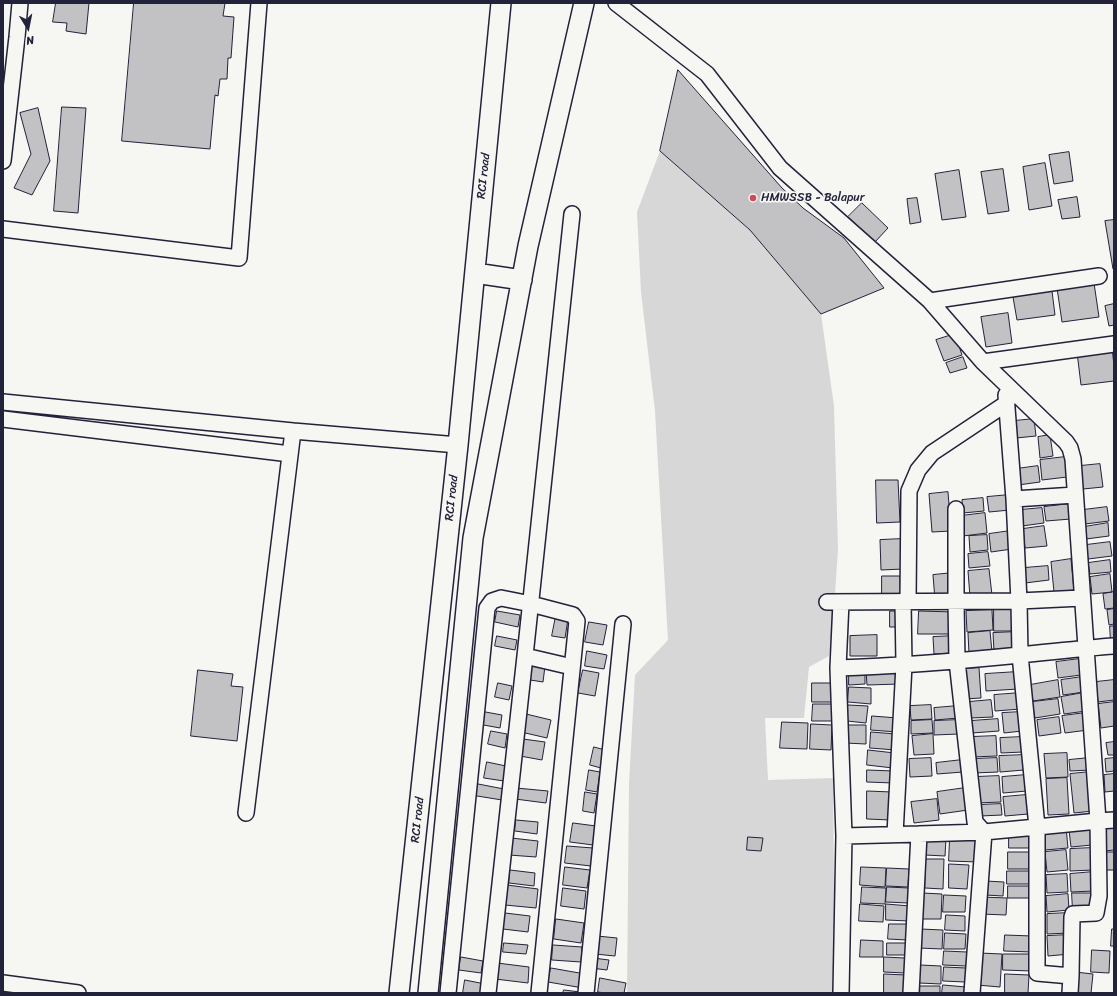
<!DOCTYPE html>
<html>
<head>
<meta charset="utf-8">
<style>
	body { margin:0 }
	#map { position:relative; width:1117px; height:996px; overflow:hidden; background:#f6f6f2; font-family:Sriracha,sans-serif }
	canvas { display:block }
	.frame { position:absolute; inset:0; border:4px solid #22223b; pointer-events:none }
	.north { position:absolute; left:8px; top:8px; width:40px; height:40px; -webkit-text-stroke:3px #f6f6f2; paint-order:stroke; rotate:170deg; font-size:11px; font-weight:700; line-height:16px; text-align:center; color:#22223b }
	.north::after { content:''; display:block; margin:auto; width:14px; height:18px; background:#22223b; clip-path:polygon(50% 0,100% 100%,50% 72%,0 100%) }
</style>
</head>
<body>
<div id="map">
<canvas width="1117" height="996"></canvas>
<div class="frame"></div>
<div class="north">N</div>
</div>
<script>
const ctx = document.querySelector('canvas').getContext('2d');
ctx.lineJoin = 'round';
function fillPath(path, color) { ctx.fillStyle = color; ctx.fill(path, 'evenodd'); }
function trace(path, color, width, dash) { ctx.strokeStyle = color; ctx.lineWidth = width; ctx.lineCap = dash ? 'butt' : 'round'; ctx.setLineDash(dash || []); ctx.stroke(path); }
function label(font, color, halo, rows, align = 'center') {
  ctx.font = font + ' Sriracha,sans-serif'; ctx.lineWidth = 3.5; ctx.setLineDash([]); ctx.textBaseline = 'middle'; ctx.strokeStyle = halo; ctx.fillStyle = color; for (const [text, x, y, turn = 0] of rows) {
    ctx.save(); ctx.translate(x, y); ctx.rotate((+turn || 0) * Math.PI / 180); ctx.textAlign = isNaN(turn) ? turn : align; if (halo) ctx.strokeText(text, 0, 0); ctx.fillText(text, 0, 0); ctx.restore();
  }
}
const green = new Path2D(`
	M660 151 750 230 821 314 834 406 838 549 832 639 829 656 809 667 804 718H765L768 780 833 778 835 993H627L629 783 635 675 668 640 655 411 641 292 637 212Z`);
const building = new Path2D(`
	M56 3H89L86 34 66 31 67 23 53 22Z
	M134 3H225L223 16 234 17 231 58H228L227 79H220L218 96 215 95 210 149 122 141Z
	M678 70 782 188 803 208 844 238 884 288 821 314 750 230 660 151Z
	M62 107 86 108 78 213 54 211Z
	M38 108 50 161 32 195 14 188 31 154 20 113Z
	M1069 152 1073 181 1054 184 1049 155Z
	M1045 163 1052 206 1029 210 1023 167Z
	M1003 169 1009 211 988 214 981 172Z
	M959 170 966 217 942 220 935 174Z
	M1077 197 1080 217 1062 219 1058 200Z
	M917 198 921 222 910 224 907 199Z
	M862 203 888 228 875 242 848 217Z
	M1114 220V269H1113L1105 221Z
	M1094 283 1099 317 1062 322 1057 288Z
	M1052 291 1055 315 1017 320 1013 297Z
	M1114 304V325L1109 326 1105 306Z
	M1008 313 1012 343 986 347 981 317Z
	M955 334 962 355 944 361 936 340Z
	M1112 347 1114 366V381L1081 385 1077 352Z
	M963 357 967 368 950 373 946 363Z
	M1034 419 1036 436 1016 438 1014 421Z
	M1050 435 1053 456 1040 458 1038 437Z
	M1065 457 1067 477 1042 480 1040 460Z
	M1100 464 1103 487 1083 489 1080 466Z
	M1038 466 1040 482 1018 485 1016 469Z
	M876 480H898L900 522 877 523Z
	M948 492 951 531 932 532 929 494Z
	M1009 495 1010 510 989 512 987 497Z
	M983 498 984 511 963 513 962 500Z
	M1069 504 1071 519 1046 521 1044 507Z
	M1107 507 1109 521 1085 524 1083 510Z
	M1042 508 1044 523 1022 526 1020 510Z
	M985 513 987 533 963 536 961 516Z
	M1108 523 1109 536 1086 539 1084 527Z
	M1044 526 1047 546 1025 548 1023 529Z
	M1010 531 1012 549 991 552 989 534Z
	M987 535 988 550 970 552 969 536Z
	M902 539 903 569 881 570 880 540Z
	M1110 542 1112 556 1088 559 1086 545Z
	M988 552 990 566 969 568 968 554Z
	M1071 559 1074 590 1054 592 1051 562Z
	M1110 560 1111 572 1090 574 1088 563Z
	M1048 566 1049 580 1025 583 1024 568Z
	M989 569 992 595 970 597 968 571Z
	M953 573 954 599 935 600 933 575Z
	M1110 574 1112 592 1092 594 1090 577Z
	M882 576H900L901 600H882Z
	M1114 592V608L1105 609 1103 594Z
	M994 608H1018V631H994Z
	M1114 609V624L1109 625 1107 610Z
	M992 610 993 630 967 632 966 611Z
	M497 611 520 615 518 627 495 622Z
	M890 611H902V627H890Z
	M919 611 955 612 954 634H918Z
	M556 616 568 619 565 638 552 636Z
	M589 622 607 625 603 645 585 642Z
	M1110 626H1114V642L1111 643Z
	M990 631 992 652 969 654 968 633Z
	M1016 632 1017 650 994 651 993 633Z
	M877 635V656H850V636Z
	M497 636 517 640 515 650 495 646Z
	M955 636V653L934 654 933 637Z
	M587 651 607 655 604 669 585 666Z
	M1079 659 1081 675 1058 678 1056 662Z
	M527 663 545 666 543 682 524 679Z
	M979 668 981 698 964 699 962 669Z
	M899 669 900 684 867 685 866 670Z
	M198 670 233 674 231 686 243 687 237 741 191 736Z
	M583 670 599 673 595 696 578 693Z
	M849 670H865V684L849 685Z
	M1017 672 1018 689 986 691 985 674Z
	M1082 677 1084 692 1063 695 1061 680Z
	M1058 680 1060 697 1033 701 1030 685Z
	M1114 680V700L1098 702 1096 682Z
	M498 683 512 686 509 700 495 697Z
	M812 683H833V702H812Z
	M849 687 871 688V704L848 702Z
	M1020 693 1021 709 995 711 994 695Z
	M1083 693 1086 711 1064 714 1061 697Z
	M1058 699 1060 714 1035 718 1032 702Z
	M991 700 993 717 970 718 969 702Z
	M1114 702V726L1101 728 1098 704Z
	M813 704H834V721H812Z
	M848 705 868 706 866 723 847 721Z
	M931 705 932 719 911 720 910 706Z
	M958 706V718L935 720 934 708Z
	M480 711 502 715 500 728 478 724Z
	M1021 712 1022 731 1004 733 1002 713Z
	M1085 713 1088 730 1065 733 1062 716Z
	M526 714 551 720 547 738 521 732Z
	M872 716 898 718 897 732 871 730Z
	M1059 717 1061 733 1039 736 1037 720Z
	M998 719 999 731 972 733 971 721Z
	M932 720 933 733 911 734V721Z
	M958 720 959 734 934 735V721Z
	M782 722 808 723 807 749 780 748Z
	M811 724 832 725 831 750 810 749Z
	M845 725H866V744L845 743Z
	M491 731 507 734 505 748 488 744Z
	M871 732 896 734 895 750 870 748Z
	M933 734 934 754 914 755 912 736Z
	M996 736 997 756 972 757 971 737Z
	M1022 737 1023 752 1001 753 1000 738Z
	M523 739 545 742 542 760 520 756Z
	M1114 742V755H1108L1106 743Z
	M594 747 605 750 601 768 590 765Z
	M868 750 895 753 893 768 867 765Z
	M1067 753 1068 777 1046 778 1044 754Z
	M1024 755V770L1000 772 999 756Z
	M931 758 932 776 910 777 909 759Z
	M997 758 998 772 974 773 973 759Z
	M1089 758 1090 770 1070 771 1069 760Z
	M1114 758V771L1106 772 1105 759Z
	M962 760 963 772 937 774 936 763Z
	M487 762 506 766 504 781 484 778Z
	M589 770 600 772 597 792 586 790Z
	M867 770 894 771 893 783 867 782Z
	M1090 772 1093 811 1074 813 1070 774Z
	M1114 774V791L1105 792 1104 775Z
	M1026 775 1027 791 1003 793 1002 777Z
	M999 776 1001 802 976 803 975 777Z
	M1067 778 1069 814 1048 815 1046 779Z
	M473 783 504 789 502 800 471 795Z
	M516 788 548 791 546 803 515 799Z
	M965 788 968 810 940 814 937 792Z
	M867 791 892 792 891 820 867 819Z
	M585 792 597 794 594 813 583 811Z
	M1026 795 1028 814 1005 816 1003 797Z
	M937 799 939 820 914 823 911 802Z
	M1001 804 1002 815 980 816 979 805Z
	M516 820 538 822 537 834 515 831Z
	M573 823 596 826 593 845 570 842Z
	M1114 826V850L1105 851 1103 827Z
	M1066 827 1068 848 1045 850 1044 829Z
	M1091 828 1092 845 1071 847 1069 830Z
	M1009 832H1034V848H1009Z
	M748 837 763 838 761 851 747 850Z
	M926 837 946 838 945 856 925 855Z
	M511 838 538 841 536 857 509 855Z
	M950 838 978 839V862L949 861Z
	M567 846 593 848 591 866 565 863Z
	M1092 848 1093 870 1070 871V849Z
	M1066 850 1068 870 1047 872 1045 852Z
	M1008 852H1033V869H1008Z
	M1104 852H1114V870H1105Z
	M926 859H944L943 889 925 888Z
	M949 864 969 865 967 889 949 888Z
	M565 867 590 870 587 888 563 885Z
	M861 867 886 868 885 887 860 885Z
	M887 868 909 869 908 887 886 886Z
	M510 870 535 873 534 886 509 883Z
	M1007 871H1032V884H1007Z
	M1093 872 1094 891 1071 892 1070 874Z
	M1067 874 1068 892 1047 893 1046 875Z
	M985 881 1004 882 1003 896 985 895Z
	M507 885 538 889 536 908 505 905Z
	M1008 886H1033V898H1008Z
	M862 887 886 888 885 904 861 903Z
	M887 887 909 888 908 903 886 902Z
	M563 888 586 891 584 909 561 906Z
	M922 893 942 894 941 919H921Z
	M1072 893H1093V910L1073 911Z
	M1068 894 1069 910 1047 912 1046 896Z
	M944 895 966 896 965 912H943Z
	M981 897 1007 898 1006 915 980 914Z
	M860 904 884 906 883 922 859 921Z
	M886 904 910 906 909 921 886 920Z
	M505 913 530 916 528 932 503 929Z
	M1069 913V933L1047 934V914Z
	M946 915 965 916V931L945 930Z
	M556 919 584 923 581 943 554 939Z
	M889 924H907V940L888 939Z
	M920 929 943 930 942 949 919 948Z
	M1112 929H1114V946H1111Z
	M945 933 966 934 965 949H944Z
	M1005 935 1032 936V952L1004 951Z
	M1069 935 1070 954 1048 956 1047 936Z
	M597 936 617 938 615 956 595 954Z
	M861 940 883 941V957H860Z
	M504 943 528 945 526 954 503 952Z
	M887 943H906V955H887Z
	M553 945 582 947 581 962 552 960Z
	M1092 950 1110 951 1109 973 1091 972Z
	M944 951 967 952 966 966 943 965Z
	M979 953 1002 954 1000 987 977 985Z
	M1003 954H1032V971L1003 970Z
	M461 957 483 961 481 973 459 970Z
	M884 957 905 958V973L884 972Z
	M593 958 609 960 607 970 591 968Z
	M497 963 529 967 528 983 495 979Z
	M920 965 941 966V984L919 983Z
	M944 967 966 968 965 982 943 981Z
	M551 968 585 974 583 988 548 982Z
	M1075 972 1093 974 1091 993H1073Z
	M884 974 906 975V993H884Z
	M1005 974 1029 975 1028 993H1005Z
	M600 978 626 983 624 993H605L598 992Z
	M465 980 485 984 483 993H463Z
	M943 985 966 987V993H942Z
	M920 986H940V993H920Z
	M564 990 580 992V993H563Z`);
const minor = new Path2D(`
	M616 3 707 74 780 168 930 301 983 362 1066 442 1070 448 1073 459 1098 821 1037 827 1020 655 1019 601 1014 499 1075 495
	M3 161 17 37 20 3
	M3 229 239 258 259 3
	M930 301 1099 276
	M983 362 1114 344
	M1006 395 1014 499
	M3 402 293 431 458 445
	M3 419 290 454
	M827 602 1019 601 1082 598
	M841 602 838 668 844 836 919 834
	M908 602 909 491 918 470 932 453 1007 403
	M525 656 572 667
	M838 668C899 666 960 661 1020 655 1052 652 1083 648 1114 646
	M246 813 293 431
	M895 834 904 665 903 602
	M1071 976 1072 917 1073 914 1096 913 1099 896 1098 821 1114 820
	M3 983 78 993
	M448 993 487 608 492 601 501 598 531 604 573 615 577 621 539 993
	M488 993 525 656 572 214
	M586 993 623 624
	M841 993 844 836
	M911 993 919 834 984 832 975 822 957 661 956 601V509
	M972 993 984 832 1037 827V973L1071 976 1070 993`);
const major = new Path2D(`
	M475 273 522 280
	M399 993 458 445 501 3
	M428 993 473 538 528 246 584 3`);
const markers = [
	[753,198,4,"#d1495b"]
];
const streetNames = [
	["RCI road",484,176,-84],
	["RCI road",452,498,-84],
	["RCI road",418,820,-84]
];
const poiNames = [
	["HMWSSB - Balapur",761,198]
];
fillPath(green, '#d7d7d7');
fillPath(building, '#c2c2c4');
trace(building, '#22223b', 1);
trace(minor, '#22223b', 18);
trace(major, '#22223b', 22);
trace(minor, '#f6f6f2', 15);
trace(major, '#f6f6f2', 19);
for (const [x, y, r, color] of markers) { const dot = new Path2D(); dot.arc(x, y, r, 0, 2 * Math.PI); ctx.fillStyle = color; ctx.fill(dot); trace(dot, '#f6f6f2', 1.5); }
label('12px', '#22223b', '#f6f6f2', streetNames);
label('12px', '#22223b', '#f6f6f2', poiNames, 'left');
</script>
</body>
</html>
